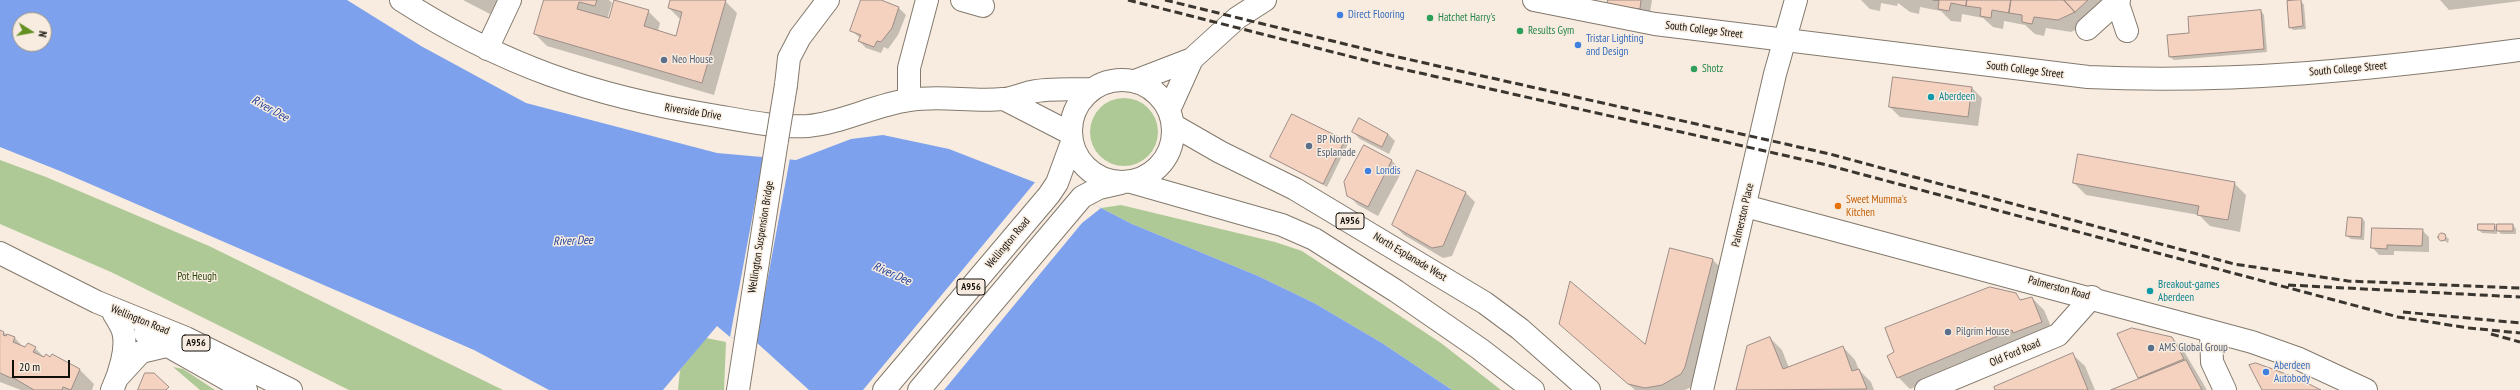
<!DOCTYPE html>
<html>
<head>
<meta charset="utf-8">
<style>
	body { margin:0 }
	#map { position:relative; width:2520px; height:390px; overflow:hidden; background:#f7ecdf; font-family:"PT Sans Narrow",sans-serif }
	canvas { display:block }
	.north { position:absolute; left:12px; top:12px; width:40px; height:40px; box-sizing:border-box; background:#f7ecdf; border:1px solid #9b948a; border-radius:50%; rotate:101deg; font-size:11px; font-weight:700; line-height:16px; text-align:center; color:#120f0a }
	.north::after { content:''; display:block; margin:auto; width:14px; height:18px; background:#649022; clip-path:polygon(50% 0,100% 100%,50% 72%,0 100%) }
	.scale { position:absolute; left:12px; top:360px; width:58px; height:18px; box-sizing:border-box; border:2px solid #120f0a; border-top:0; padding-left:5px; font-size:12px; line-height:14px; white-space:nowrap; color:#120f0a; -webkit-text-stroke:3px #f7ecdf; paint-order:stroke }
</style>
</head>
<body>
<div id="map">
<canvas width="2520" height="390"></canvas>
<div class="north">N</div>
<div class="scale">20 m</div>
</div>
<script>
const ctx = document.querySelector('canvas').getContext('2d');
ctx.lineJoin = 'round';
function fillPath(path, color) { ctx.fillStyle = color; ctx.fill(path, 'evenodd'); }
function trace(path, color, width, dash) { ctx.strokeStyle = color; ctx.lineWidth = width; ctx.lineCap = dash ? 'butt' : 'round'; ctx.setLineDash(dash || []); ctx.stroke(path); }
function label(font, color, halo, rows, align = 'center') {
  ctx.font = font + ' "PT Sans Narrow",sans-serif'; ctx.lineWidth = 3; ctx.setLineDash([]); ctx.textBaseline = 'middle'; ctx.strokeStyle = halo; ctx.fillStyle = color; for (const [text, x, y, turn = 0] of rows) {
    ctx.save(); ctx.translate(x, y); ctx.rotate((+turn || 0) * Math.PI / 180); ctx.textAlign = isNaN(turn) ? turn : align; if (halo) ctx.strokeText(text, 0, 0); ctx.fillText(text, 0, 0); ctx.restore();
  }
}
const green = new Path2D(`
	M1090 132a34 34 0 1 1 68 0a34 34 0 1 1-68 0Z
	M0 160 46 177 209 246 503 390H349L111 272 0 224Z
	M1121 205 1275 242 1302 251 1441 343 1501 390H1452L1382 343 1314 303 1258 276 1132 224 1101 208Z
	M706 338 726 342 724 390H678L680 370Z
	M173 367 183 369 215 390H200Z`);
const water = new Path2D(`
	M0 0H347L421 46 526 103 717 153 796 160 851 139 883 135 949 149 1101 208 1132 224 1258 276 1314 303 1382 343 1452 390H809L756 342 730 337 717 326 663 390H549L474 350 60 171 0 147ZM20 20H44V44H20Z`);
const pier = new Path2D(`
	M764 154 790 158 756 342 730 337Z
	M1036 181 1101 208 1082 223 944 390H863Z`);
const shadow = new Path2D(`
	M463 0H497L490 14Z
	M545 0H609L612 3 607 19 648 11 660 23 658 31 676 37 681 20 669 8 671 0 725 1 737 13 714 95 547 46 535 34Z
	M862 0H878L899 8 906 15 898 35 888 49 884 47 881 53 866 48 859 41 860 38 851 30Z
	M1609 0H1652L1649 18Z
	M1861 0H2108L2086 25 2071 32 2046 28 2044 36 2035 34 2025 25 2004 21 2003 29 1993 27 1983 18 1962 14 1961 22 1951 21 1941 11 1920 7 1919 14 1910 12 1898 3 1897 6 1881 3 1880 11 1870 9Z
	M2440 0H2520V1L2449 10Z
	M2301 1 2304 5 2306 29 2293 30 2290 27Z
	M2261 11 2264 15 2267 52 2174 60 2170 57 2190 34Z
	M1972 88 1982 98 1978 126 1900 117 1890 107Z
	M1360 120 1388 134 1395 141 1389 154 1360 139 1353 132Z
	M1344 141 1348 144 1327 187 1272 157Z
	M1364 146 1392 161 1402 171 1378 216 1358 205 1348 195Z
	M2074 183H2234L2246 195 2240 232 2210 226 2199 215 2086 195Z
	M1465 192 1475 202 1452 256 1443 258 1404 235 1394 225Z
	M2349 218H2362L2365 222 2364 240 2351 239 2347 236Z
	M2494 225 2498 229 2513 225 2516 229V234H2501L2497 230V234L2482 233 2479 230Z
	M2422 230 2429 237V252L2394 251V255H2379L2373 248Z
	M2441 234 2449 239 2448 243 2440 238Z
	M1713 260 1725 272 1693 386 1685 390H1635L1560 324 1646 346Z
	M2015 294 2021 301 2032 298 2044 310 2054 334 2024 342 1910 389 1898 377 1896 353Z
	M0 331 15 338 25 349 35 348 45 358 80 370 94 384 92 390H21L0 382Z
	M1770 338 1782 350 1789 368 1843 347 1855 360 1859 370 1871 382 1874 390H1737L1748 347Z
	M2172 338 2182 348 2207 390H2113L2141 379 2139 377Z
	M2072 354 2085 366 2095 390H1996Z`);
const building = new Path2D(`
	M544 0H597L595 6 579 2 577 9 609 18 614 0 649 10 644 26 676 36 682 12 668 8 670 0H726L702 83 534 34Z
	M861 0H881L899 7 892 28 881 42 877 41 874 47 858 41 861 35 850 31Z
	M1608 0H1641L1640 9 1607 5Z
	M1933 0H1967L1966 6 1951 3 1949 11 1938 9 1939 1Z
	M1967 0H2011L2009 13 1992 10 1991 18 1980 16 1981 8 1966 6Z
	M2011 0H2064L2075 12 2058 20 2034 17 2032 24 2022 22V15L2009 13Z
	M2064 0H2088L2075 12Z
	M2301 0 2303 26 2289 28 2287 1Z
	M2261 10 2264 49 2169 57 2167 35 2189 33 2188 17Z
	M1893 77 1972 87 1968 117 1889 107Z
	M1292 114 1345 140 1323 184 1270 157Z
	M1359 118 1388 134 1382 147 1352 132Z
	M1364 145 1392 160 1368 207 1347 196 1344 182Z
	M2078 154 2235 182 2228 220 2197 215 2199 206 2073 183Z
	M1417 170 1466 192 1443 246 1432 248 1392 225Z
	M2348 217 2362 218 2361 237 2346 236Z
	M2478 224H2495L2494 231 2478 230Z
	M2497 224H2513V231H2497Z
	M2372 228 2423 229 2422 246 2387 245V249L2371 248Z
	M2438 237a4 4 0 1 1 8 0a4 4 0 1 1-8 0Z
	M1670 248 1713 259 1685 367 1681 374 1662 385 1645 388 1628 384 1559 324 1570 281 1645 344Z
	M1990 287 2016 293 2020 300 2032 297 2042 322 2013 333 2012 330 1897 378 1887 356 1894 352 1885 328Z
	M2132 328 2172 337 2184 359 2138 378 2117 334Z
	M0 330 4 332 3 335 6 336 7 334 15 337 13 342 25 347 28 343 36 347 33 352 44 357 46 354 50 357 52 354 80 369 71 390 63 387 62 390H34L12 377 11 378 0 373Z
	M1770 337 1783 369 1843 346 1852 371 1859 369 1867 389 1736 390 1747 346Z
	M2073 353 2088 390H1995L1994 387Z
	M2186 360 2202 390H2111Z
	M2256 363 2297 378 2321 390H2262L2249 365Z
	M145 373H154L169 387 166 390H138Z`);
const minor = new Path2D(`
	M401 0C502 65 593 96 711 115 741 120 776 128 808 126 842 123 874 105 909 100 940 95 972 102 1003 99 1012 99 1021 94 1031 92 1050 88 1072 90 1092 89
	M962 0 983 6
	M2117 1 2127 31
	M2087 29 2119 0
	M487 49 510 0
	M786 85 789 58 800 37 828 0
	M1004 99 1070 133
	M909 100V68L927 0
	M1745 206 2252 342 2297 358 2366 390
	M2211 332 2212 362 2225 390
	M118 377 141 352 166 346
	M112 390C119 375 128 348 123 331 121 325 117 319 114 314
	M738 390 777 140
	M1702 390 1775 74 1796 0
	M1926 390 2058 335 2092 297`);
const major = new Path2D(`
	M1534 0 1655 24 2088 77C2232 84 2378 69 2520 50
	M1071 131a51 51 0 1 1 102 0a51 51 0 1 1-102 0Z
	M1135 81 1192 59 1237 18 1265 0
	M1169 110 1192 59
	M1173 125 1220 152 1295 189 1485 303 1520 329 1589 390
	M1131 182 1282 225 1314 239 1396 291 1480 349 1533 390
	M0 253 97 302 186 338 291 390
	M145 333 246 390
	M884 390 1049 195 1057 183 1072 142
	M919 390 1082 197 1099 188 1121 183`);
const rail = new Path2D(`
	M1128 0 1380 64 1827 165 2398 317 2469 328 2520 333
	M1165 0 1398 57 1830 154 2234 264 2348 281 2520 288
	M2288 285 2520 297
	M2403 312 2520 323
	M2491 334 2520 342`);
const minorBridge = new Path2D(`
	M777 140 786 85`);
const markers = [
	[1340,15,4,"#3f7fe0"],
	[1430,18,4,"#2e9e5b"],
	[1520,31,4,"#2e9e5b"],
	[1578,45,4,"#3f7fe0"],
	[664,60,4,"#5c6f8a"],
	[1694,69,4,"#2e9e5b"],
	[1931,97,4,"#0f9aa8"],
	[1309,146,4,"#5c6f8a"],
	[1368,171,4,"#3f7fe0"],
	[1838,206,4,"#e8710a"],
	[2150,291,4,"#0f9aa8"],
	[1948,332,4,"#5c6f8a"],
	[2151,348,4,"#5c6f8a"],
	[2266,372,4,"#3f7fe0"]
];
const shields = [
	[1350,221,28],
	[971,287,28],
	[196,343,28]
];
const shieldNames = [
	["A956",1350,221],
	["A956",971,287],
	["A956",196,343]
];
const shopNames = [
	["Direct Flooring",1348,15],
	["Tristar Lighting",1586,39],
	["and Design",1586,52],
	["Londis",1376,171],
	["Aberdeen",2274,366],
	["Autobody",2274,379]
];
const leisureNames = [
	["Hatchet Harry's",1438,18],
	["Results Gym",1528,31],
	["Shotz",1702,69]
];
const streetNames = [
	["South College Street",1704,30,7],
	["South College Street",2348,69,-5],
	["South College Street",2025,70,7],
	["Riverside Drive",693,112,9],
	["Palmerston Place",1743,215,-77],
	["Wellington Suspension Bridge",761,237,-81],
	["Wellington Road",1008,243,-50],
	["North Esplanade West",1410,257,31],
	["Palmerston Road",2059,288,15],
	["Wellington Road",140,320,22],
	["Old Ford Road",2015,353,-23]
];
const serviceNames = [
	["Neo House",672,60],
	["BP North",1317,140],
	["Esplanade",1317,153],
	["Pilgrim House",1956,332],
	["AMS Global Group",2159,348]
];
const cultureNames = [
	["Aberdeen",1939,97],
	["Breakout-games",2158,285],
	["Aberdeen",2158,298]
];
const foodNames = [
	["Sweet Mumma's",1846,200],
	["Kitchen",1846,213]
];
const parkNames = [
	["Pot Heugh",197,277]
];
const waterNames = [
	["River Dee",270,109,29],
	["River Dee",573,241,-2],
	["River Dee",892,274,24]
];
fillPath(green, '#aec996');
fillPath(water, '#7da1ed');
fillPath(pier, '#f7ecdf');
fillPath(shadow, '#0003');
fillPath(building, '#f5d1bf');
trace(building, '#9d8d86', 1);
trace(minor, '#83796d', 24);
trace(major, '#83796d', 24);
trace(minor, '#fff', 22);
trace(major, '#fff', 22);
trace(rail, '#3a352f', 3, [8, 4]);
trace(minorBridge, '#83796d', 24, []);
trace(minorBridge, '#fff', 22);
for (const [x, y, r, color] of markers) { const dot = new Path2D(); dot.arc(x, y, r, 0, 2 * Math.PI); ctx.fillStyle = color; ctx.fill(dot); trace(dot, '#f7ecdf', 1.5); }
for (const [x, y, w] of shields) { const box = new Path2D(); box.roundRect(x - w / 2, y - 8, w, 16, 3); ctx.fillStyle = '#f7ecdf'; ctx.fill(box); trace(box, '#120f0a', 1); }
label('bold 10px', '#120f0a', null, shieldNames);
label('11px', '#366cbe', '#f7ecdf', shopNames, 'left');
label('11px', '#27864d', '#f7ecdf', leisureNames, 'left');
label('11px', '#120f0a', '#f7ecdf', streetNames);
label('11px', '#4e5e75', '#f7ecdf', serviceNames, 'left');
label('11px', '#0d838f', '#f7ecdf', cultureNames, 'left');
label('11px', '#c56008', '#f7ecdf', foodNames, 'left');
label('11px', '#2b4509', '#f7ecdf', parkNames);
label('italic 12px', '#20429a', '#f7ecdf', waterNames);
</script>
</body>
</html>
